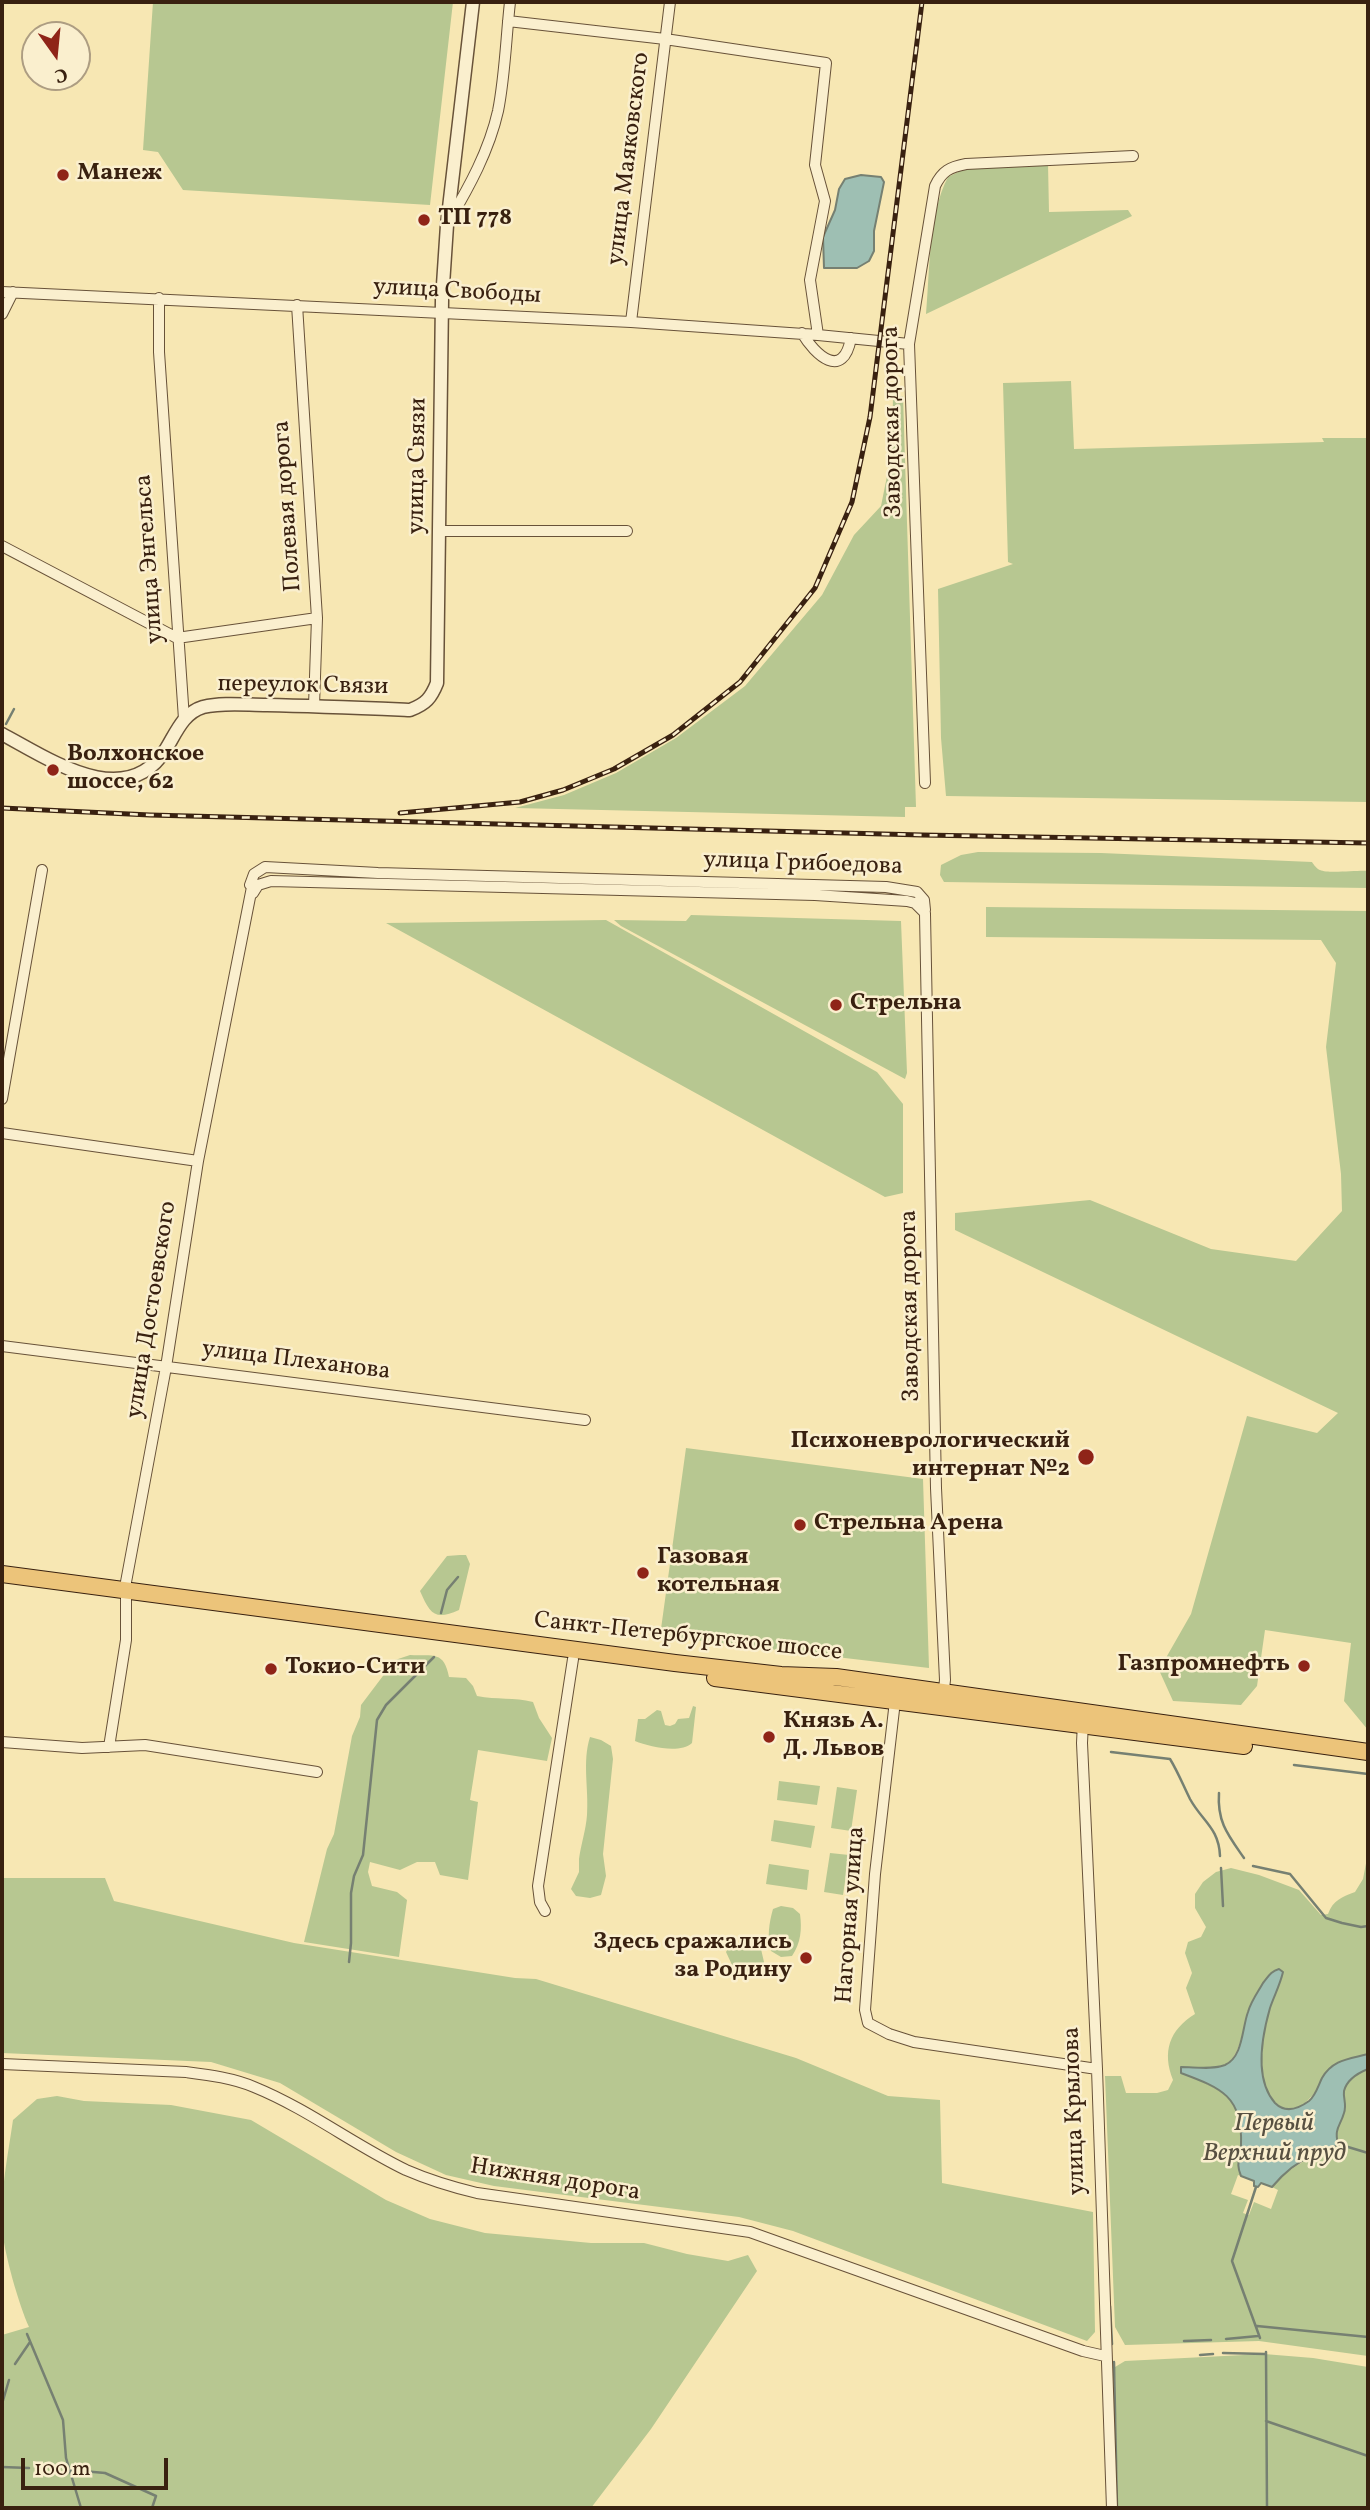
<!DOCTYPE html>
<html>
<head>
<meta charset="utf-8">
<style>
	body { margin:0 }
	#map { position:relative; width:1370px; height:2510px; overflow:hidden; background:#f7e7b3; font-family:Vollkorn,serif }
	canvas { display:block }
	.frame { position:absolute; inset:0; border:4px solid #392110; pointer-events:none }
	.north { position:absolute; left:21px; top:21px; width:70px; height:70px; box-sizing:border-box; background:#faefce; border:2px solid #ad9d82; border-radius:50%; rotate:165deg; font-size:19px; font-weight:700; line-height:28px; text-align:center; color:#392110 }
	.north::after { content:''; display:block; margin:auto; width:24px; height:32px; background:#8f2418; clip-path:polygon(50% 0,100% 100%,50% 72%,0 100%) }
	.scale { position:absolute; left:21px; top:2458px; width:147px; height:32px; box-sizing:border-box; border:4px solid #392110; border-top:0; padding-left:9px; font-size:21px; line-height:24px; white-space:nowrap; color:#392110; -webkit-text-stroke:5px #faefce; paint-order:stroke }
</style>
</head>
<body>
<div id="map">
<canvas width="1370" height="2510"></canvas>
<div class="frame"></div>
<div class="north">С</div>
<div class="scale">100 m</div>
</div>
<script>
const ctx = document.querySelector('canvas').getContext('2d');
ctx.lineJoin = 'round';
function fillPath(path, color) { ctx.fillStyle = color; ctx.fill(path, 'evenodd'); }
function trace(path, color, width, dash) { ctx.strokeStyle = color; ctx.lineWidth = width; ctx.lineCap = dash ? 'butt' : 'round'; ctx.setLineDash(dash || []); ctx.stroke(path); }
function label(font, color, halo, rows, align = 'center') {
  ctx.font = font + ' Vollkorn,serif'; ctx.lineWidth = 5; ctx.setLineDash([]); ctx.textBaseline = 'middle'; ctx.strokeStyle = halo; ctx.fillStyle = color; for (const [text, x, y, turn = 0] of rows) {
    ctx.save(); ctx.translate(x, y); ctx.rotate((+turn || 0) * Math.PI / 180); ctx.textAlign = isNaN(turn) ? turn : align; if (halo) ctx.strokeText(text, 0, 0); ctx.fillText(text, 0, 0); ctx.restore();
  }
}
const green = new Path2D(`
	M153 2H453L430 205 183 190 158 152 143 150Z
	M1048 164 1049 212 1128 210 1132 216 926 314C930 272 928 215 948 177L968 167Z
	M1071 381 1074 449 1324 442 1322 438H1368V802L946 796 941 738 938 589 1013 564 1008 562 1003 383Z
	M893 396H903L916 807H905V817L515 808 564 795 616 773 676 738 745 686 822 595 854 535 881 506 892 451Z
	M978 852 1101 853 1312 862C1313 864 1318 870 1320 870 1328 874 1358 870 1368 871V888L944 882 940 875 941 865 961 855Z
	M986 907 1368 911V1730L1344 1701 1351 1643 1265 1630 1257 1686 1241 1705 1173 1701 1159 1670 1191 1614 1247 1416 1317 1433 1338 1413 955 1230V1213L1090 1200 1211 1249 1296 1261 1342 1211 1341 1174 1326 1047 1336 963 1321 940 986 937Z
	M691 915 901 921 907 1073 905 1079 621 926 614 920 686 921Z
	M606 920 877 1072 903 1104V1193L885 1197 386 923Z
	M686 1448 923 1479 929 1668 660 1636Z
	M460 1555H466L470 1564 459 1610C435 1621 430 1614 420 1591L447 1556Z
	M410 1655C434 1656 444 1651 449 1677L466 1678 473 1686 477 1696C497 1700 514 1697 533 1702L539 1718 552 1738 547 1761 478 1750 470 1800 478 1802 468 1880 440 1875 435 1862H417L400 1870 370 1862 368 1872 372 1886 397 1892 407 1900 399 1957 304 1942 327 1849 334 1834 352 1736 360 1717 361 1705 395 1660Z
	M693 1706 696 1707 692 1743C680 1754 650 1747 635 1741L638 1719H645L657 1710 661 1711 665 1725 670 1726 675 1724 678 1719 689 1718Z
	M590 1737 601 1740 611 1746 613 1759 603 1854 606 1876 601 1895 590 1898 576 1896 571 1889 579 1872V1859C581 1844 586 1830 587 1815 589 1789 582 1762 590 1737Z
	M779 1781 820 1786 817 1805 777 1800Z
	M837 1787 857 1790 851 1831 831 1828Z
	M774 1820 815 1826 811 1848 771 1841Z
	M830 1853 849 1855 843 1895 824 1892Z
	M1368 1853V2054C1356 2058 1326 2080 1317 2090 1306 2103 1302 2108 1284 2110 1252 2091 1262 2039 1270 2009 1274 1996 1280 1985 1283 1973 1275 1979 1263 1985 1257 1993 1241 2013 1246 2059 1221 2066 1209 2069 1194 2067 1182 2067L1181 2073C1220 2089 1243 2095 1241 2145 1241 2159 1235 2162 1241 2176L1238 2175 1231 2194 1248 2200 1243 2213 1249 2215 1254 2202 1271 2209 1278 2190 1272 2187C1289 2165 1316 2158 1336 2139 1337 2125 1342 2122 1345 2111 1346 2104 1344 2100 1344 2093 1345 2081 1358 2073 1368 2069V2356L1259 2341 1125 2345 1115 2327 1105 2076H1121L1126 2093H1157L1168 2090 1173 2080C1162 2052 1169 2030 1195 2014L1186 1988 1192 1973 1185 1953 1188 1942 1201 1937 1206 1927 1195 1908V1894L1203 1882 1216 1872 1231 1868 1259 1875 1299 1890 1321 1915 1328 1914C1333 1900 1342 1897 1355 1892L1363 1879Z
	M769 1864 809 1870 807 1890 766 1884Z
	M2 1878H105L114 1901 294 1943 515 1978 536 1979 796 2058 888 2096 940 2100 942 2183 1093 2212 1095 2332 1087 2341 793 2231 739 2217 494 2186 446 2175 396 2152 280 2083 211 2062 2 2053Z
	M781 1906 793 1908 800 1914C802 1929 801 1943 792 1956L781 1957 771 1951C767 1937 769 1923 773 1909Z
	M749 1942 761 1949 764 1962 762 1969 755 1974 733 1967 726 1952 730 1945Z
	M57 2096 84 2101 171 2105 251 2120 386 2200 430 2219 485 2233 591 2243H644L687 2254 728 2261 748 2255 757 2271 651 2429 591 2508H2V2335L29 2327C19 2305 4 2253 2 2228 0 2193 8 2155 13 2120L37 2099Z
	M1264 2354 1313 2358 1368 2367V2508H1118L1115 2367 1125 2361Z`);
const water = new Path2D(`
	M861 175 881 177 884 182 874 231V251L869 261 857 268H824L823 237 835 210 839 189 845 179Z
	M1279 1969 1283 1972C1280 1985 1274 1996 1270 2008 1262 2036 1254 2079 1275 2103 1285 2113 1298 2109 1309 2101 1316 2095 1318 2086 1322 2078 1333 2059 1350 2059 1368 2054V2069C1358 2073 1347 2079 1344 2091 1343 2098 1347 2105 1344 2113 1340 2127 1334 2128 1338 2144 1331 2151 1321 2152 1312 2156 1297 2162 1282 2175 1272 2187L1261 2183 1258 2187 1254 2186V2181L1241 2176C1235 2162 1241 2159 1241 2145 1243 2096 1221 2088 1181 2073V2067C1195 2067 1212 2070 1225 2065 1243 2057 1242 2028 1248 2012 1251 2001 1258 1992 1263 1983 1268 1977 1271 1971 1279 1969Z`);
const stream = new Path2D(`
	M6 724 14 709
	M441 1613 447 1590 458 1577
	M1111 1752 1170 1759C1178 1772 1183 1785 1190 1799 1202 1821 1219 1828 1220 1856
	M1294 1765 1368 1774
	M1219 1793C1217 1822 1228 1835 1244 1858
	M1253 1866 1290 1874 1326 1918 1342 1923 1361 1927 1368 1926
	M1221 1868 1223 1906
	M349 1962 351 1943V1893L354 1876 363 1855 377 1720 386 1705 434 1657
	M1338 2144 1368 2153
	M1256 2187 1232 2261 1260 2338
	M1110 2306 1112 2344
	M1257 2326 1368 2337
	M27 2334 63 2420 66 2458 81 2508
	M1226 2339 1258 2336
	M1184 2341 1211 2340
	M1266 2352 1267 2508
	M1223 2353 1265 2354
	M1200 2355 1213 2354
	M1114 2362 1117 2508
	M15 2364 30 2342
	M2 2404 9 2380
	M1266 2421 1368 2456
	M2 2467 29 2468
	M71 2470 105 2473 156 2496 152 2508`);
const minor = new Path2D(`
	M508 21 665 39 826 63 815 165 825 201 810 280 818 335
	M449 221C469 187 489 151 498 111 505 76 506 38 510 2
	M2 292 631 322 818 335 909 344
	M159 298V352L184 719
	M297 305 317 618 314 706
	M2 314 13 292
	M631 322 670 2
	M802 333C815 355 843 381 851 338
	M438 531H627
	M2 546 177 638 317 618
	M925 783 909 344 935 186C942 171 950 167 966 164L1133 156
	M250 885 254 874 265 867 378 873 886 887 917 892 924 900 925 910
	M253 893 258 885 271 881 815 895 907 901 915 903 925 913
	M923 904 925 914 936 1488 945 1680 943 1697
	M2 1099 42 870
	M2 1133 198 1161
	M2 1346 585 1420
	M895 1701 875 1874 865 2010 868 2023 889 2034 914 2042 1097 2069
	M1083 1722 1082 1743 1097 2069 1112 2508
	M2 1742 82 1748 145 1745 317 1772
	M109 1747 126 1640V1582L166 1367 198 1161 253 882
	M545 1911 540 1902 538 1886 573 1659
	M2 2064 186 2072C209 2075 233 2078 254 2087 308 2109 354 2145 406 2170 429 2180 452 2187 477 2193L750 2232 1083 2351 1105 2356`);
const tertiary = new Path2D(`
	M2 734C49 759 126 813 166 749 176 733 183 713 203 707 223 702 246 705 267 705 315 706 362 708 410 710 426 704 431 698 437 683L442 300 447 225 473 2`);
const primary = new Path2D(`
	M2 1574 675 1663 781 1675 836 1677 1368 1752
	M715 1678 1244 1746`);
const rail = new Path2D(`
	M2 808 150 815 922 835 1368 843
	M400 813 520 802 563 790 614 769 673 735 740 682 815 588 852 502 870 417 922 2`);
const markers = [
	[63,175,7,"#8f2418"],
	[424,220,7,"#8f2418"],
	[53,770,7,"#8f2418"],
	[836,1005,7,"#8f2418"],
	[1086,1457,9,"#8f2418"],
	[800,1525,7,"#8f2418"],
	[643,1573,7,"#8f2418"],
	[1304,1666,7,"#8f2418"],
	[271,1669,7,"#8f2418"],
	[769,1737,7,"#8f2418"],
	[806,1958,7,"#8f2418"]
];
const streetNames = [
	["улица Маяковского",630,159,-83],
	["улица Свободы",457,293,3],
	["Заводская дорога",894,422,-91],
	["улица Связи",419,466,-89],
	["Полевая дорога",289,506,-94],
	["улица Энгельса",151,559,-94],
	["переулок Связи",303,687,1],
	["улица Грибоедова",803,865,2],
	["Заводская дорога",912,1306,-91],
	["улица Достоевского",153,1310,-81],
	["улица Плеханова",296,1362,7],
	["Санкт-Петербургское шоссе",688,1638,6],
	["Нагорная улица",852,1915,-86],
	["улица Крылова",1076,2111,-92],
	["Нижняя дорога",555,2181,9]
];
const poiNames = [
	["Манеж",77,175],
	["ТП 778",438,220],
	["Волхонское",67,756],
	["шоссе, 62",67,784],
	["Стрельна",850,1005],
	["Психоневрологический",1070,1443,"right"],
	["интернат №2",1070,1471,"right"],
	["Стрельна Арена",814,1525],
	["Газовая",657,1559],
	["котельная",657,1587],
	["Газпромнефть",1290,1666,"right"],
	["Токио-Сити",285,1669],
	["Князь А.",783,1723],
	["Д. Львов",783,1751],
	["Здесь сражались",792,1944,"right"],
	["за Родину",792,1972,"right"]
];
const waterNames = [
	["Первый",1274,2125],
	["Верхний пруд",1274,2155]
];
fillPath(green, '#b7c791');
fillPath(water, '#9ebfb3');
trace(water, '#768072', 2);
trace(stream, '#768072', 2.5);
trace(minor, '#685239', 12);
trace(tertiary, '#685239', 15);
trace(primary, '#392110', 18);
trace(minor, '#faefce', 10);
trace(tertiary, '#faefce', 12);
trace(primary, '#ecc47a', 16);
trace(rail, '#392110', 5);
trace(rail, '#faefce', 2.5, [8]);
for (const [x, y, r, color] of markers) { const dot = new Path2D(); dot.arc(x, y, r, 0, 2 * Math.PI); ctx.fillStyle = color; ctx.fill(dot); trace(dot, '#faefce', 2.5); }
label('24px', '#392110', '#faefce', streetNames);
label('bold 24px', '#392110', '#faefce', poiNames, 'left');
label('italic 26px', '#575041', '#faefce', waterNames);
</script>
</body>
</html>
